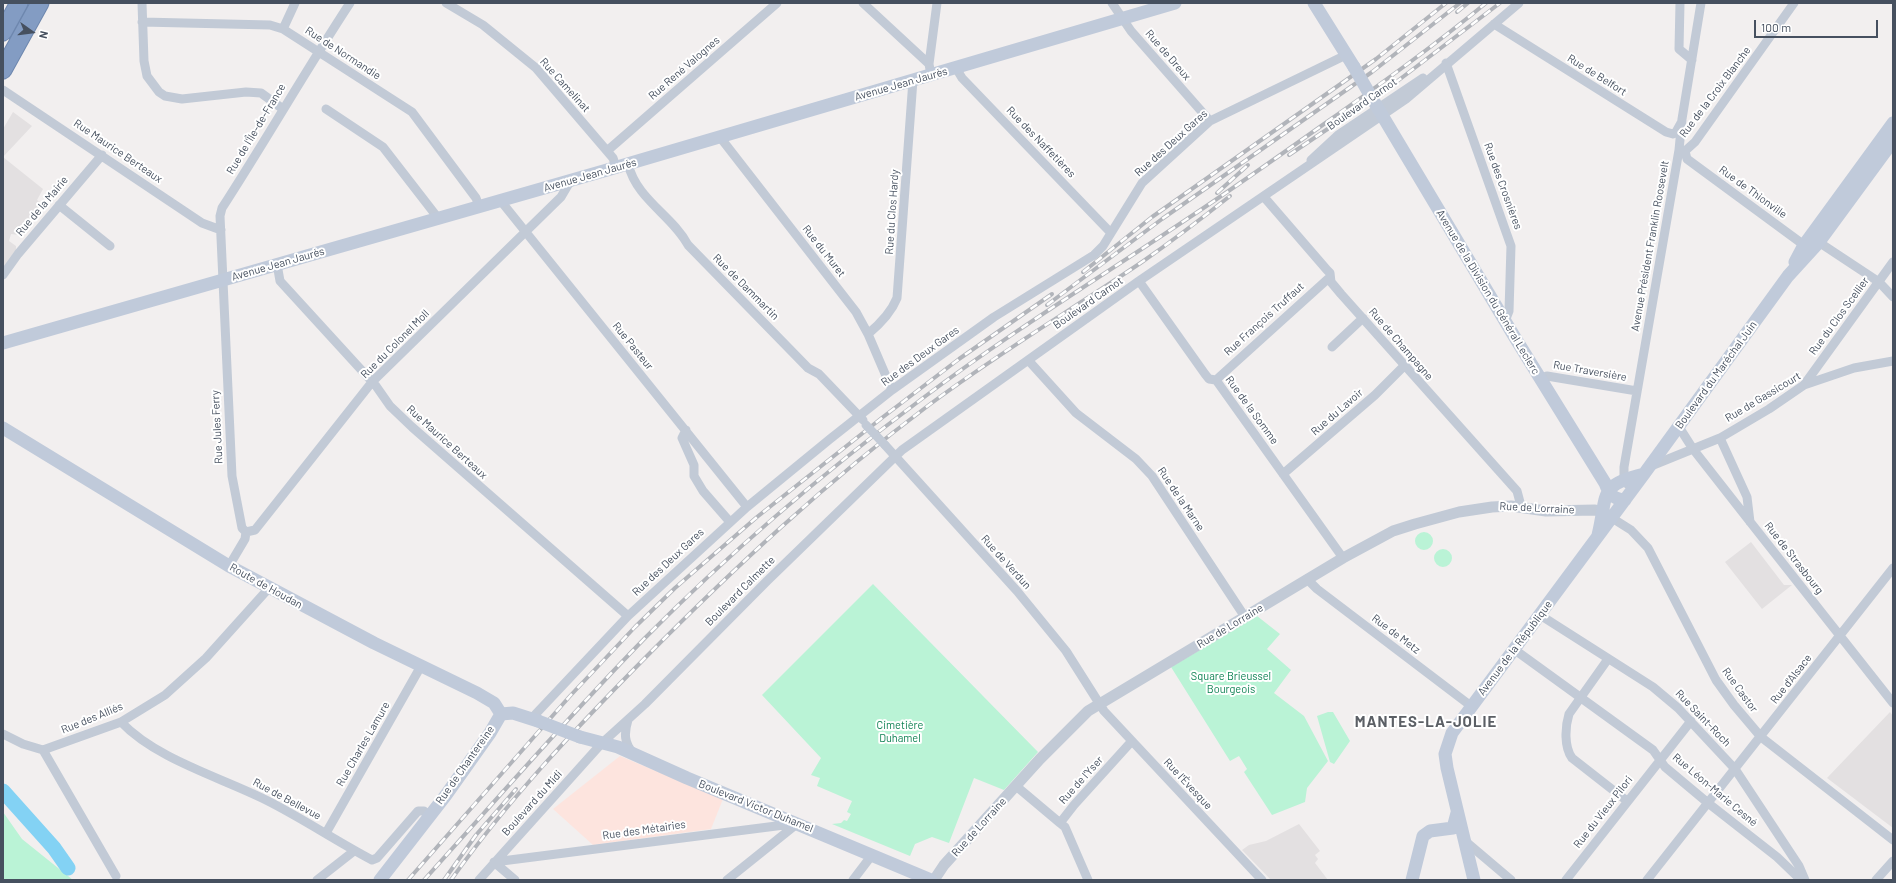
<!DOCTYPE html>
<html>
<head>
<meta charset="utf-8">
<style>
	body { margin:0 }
	#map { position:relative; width:1896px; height:883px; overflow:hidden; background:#f2efef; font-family:Barlow,sans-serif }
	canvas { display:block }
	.frame { position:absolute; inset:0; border:4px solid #46505f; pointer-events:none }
	.north { position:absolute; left:12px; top:12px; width:40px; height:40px; -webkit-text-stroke:3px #fff; paint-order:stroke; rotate:104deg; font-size:11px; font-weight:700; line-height:16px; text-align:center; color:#46505f }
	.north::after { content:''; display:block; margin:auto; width:14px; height:18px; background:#46505f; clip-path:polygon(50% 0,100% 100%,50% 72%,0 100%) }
	.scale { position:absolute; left:1754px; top:20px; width:124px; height:18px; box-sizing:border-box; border:2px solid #46505f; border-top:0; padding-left:5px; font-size:12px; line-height:14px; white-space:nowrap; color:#46505f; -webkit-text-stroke:3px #fff; paint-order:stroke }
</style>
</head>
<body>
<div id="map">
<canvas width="1896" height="883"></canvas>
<div class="frame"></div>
<div class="north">N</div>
<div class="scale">100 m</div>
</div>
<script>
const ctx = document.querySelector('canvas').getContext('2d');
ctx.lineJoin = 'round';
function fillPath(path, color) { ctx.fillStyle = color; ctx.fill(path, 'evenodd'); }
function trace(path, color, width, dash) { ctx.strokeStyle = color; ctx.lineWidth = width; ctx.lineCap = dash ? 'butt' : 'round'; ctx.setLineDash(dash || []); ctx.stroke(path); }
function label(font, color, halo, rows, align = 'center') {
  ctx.font = font + ' Barlow,sans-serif'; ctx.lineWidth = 4; ctx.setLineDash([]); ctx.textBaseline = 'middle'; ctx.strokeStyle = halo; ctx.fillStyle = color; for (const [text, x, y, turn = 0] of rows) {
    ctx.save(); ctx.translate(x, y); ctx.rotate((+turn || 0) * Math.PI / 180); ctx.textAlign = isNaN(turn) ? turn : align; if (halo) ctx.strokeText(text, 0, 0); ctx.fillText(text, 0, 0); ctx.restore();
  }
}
const education = new Path2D(`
	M13 112 32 126 3 157 43 189 37 200 43 204 19 235 11 234 9 241 16 246V250L3 269V129Z
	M1751 542 1784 585H1792L1762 609 1725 562Z
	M1890 712 1893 716V828L1827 778Z
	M1299 824 1320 851 1315 855 1318 859 1315 863 1328 880H1271L1242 850 1249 845 1266 841Z`);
const medical = new Path2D(`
	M620 756 723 799 711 829 593 845 553 809Z`);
const green = new Path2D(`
	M1415 541a9 9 0 1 1 18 0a9 9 0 1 1-18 0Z
	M1434 558a9 9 0 1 1 18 0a9 9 0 1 1-18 0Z
	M873 584 1038 752 1004 790 974 778 949 843 932 837 915 844 910 856 832 824 841 823 844 820 847 821 851 814 847 812 852 801 817 786 820 778 811 775 821 758 762 695Z
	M1257 616 1280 634 1267 649 1291 670 1274 693 1304 716 1328 761 1307 788 1305 802 1272 815 1244 772 1247 769 1239 756 1230 761 1171 667Z
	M1328 712H1333L1350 741 1334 764 1330 762 1317 716Z
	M3 812 22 839 73 880H3Z`);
const river = new Path2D(`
	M3 791 54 848 68 868`);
const minor = new Path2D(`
	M142 3 144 61 147 76 159 92 165 96 182 99 246 92 261 93 283 109
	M446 3 483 25 536 68 613 158 616 167
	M863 3 929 64 931 75
	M1112 3 1131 31 1210 121
	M1680 3 1679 49 1692 60
	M142 22 270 25 283 29 412 112 476 198 479 206
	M1494 24 1666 132 1673 134 1676 132 1681 123
	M283 29 295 3
	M1446 63 1511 246 1509 311 1505 321
	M929 64 937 3
	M956 68 962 78 1111 233
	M3 90 202 223 221 230
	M326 109 383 147 438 218
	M721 136 723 141 856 312 868 334 892 390
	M1679 150 1685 151 1695 142 1794 3
	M607 151 777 3
	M1685 151 1687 159 1808 248
	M1311 160 1338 135 1423 78
	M628 164C637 200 672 215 688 245L808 368 819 374 863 420
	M1264 197 1327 270 1330 273 1331 282 1341 294 1517 491 1521 506
	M500 200 747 507
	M59 205 110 246
	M1814 239 1879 282 1893 297
	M277 264 280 281 376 386 390 406 412 427 628 616
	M3 275 18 254 102 155
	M1139 281 1205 374 1209 379 1216 380 1343 558
	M868 334C880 324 891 313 897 298L913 80
	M1332 347 1363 318
	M1028 360 1076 413 1136 459 1152 476 1245 617
	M1540 379 1547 376 1637 391
	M1216 380 1330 277
	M1804 385 1893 262
	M1679 427 1693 449 1751 523 1893 703
	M686 430 682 438 694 465V476L703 491 730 522
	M1720 438 1747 497 1750 522
	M885 445 1017 591 1066 651 1104 711 1262 880
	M1651 466 1720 438 1769 409 1804 385 1854 368 1893 361
	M1283 474 1375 395 1405 365
	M1627 484 1624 476V467L1679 150 1682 119 1701 3
	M1612 518 1631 530 1648 548 1716 680 1734 705 1761 737 1893 840
	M246 532 255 530 372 382 561 197 571 180
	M229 566 245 539 246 532 242 528 232 476 220 216 222 208C266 140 306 70 350 3
	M1307 579 1317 589 1471 706
	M1540 615 1653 687 1678 708 1735 769 1799 866 1805 880
	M1515 650 1653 750 1665 767 1708 803 1777 857 1801 880
	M1608 659 1569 714C1565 727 1564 747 1572 758L1627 801
	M531 719 628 616 747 507 830 439 892 390 994 317 1094 255 1103 246 1142 183 1210 121 1346 55
	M628 720C624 733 624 743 633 753
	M121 722C156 759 220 777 266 800 302 818 336 841 372 860L377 858 418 811H424L429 815
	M3 734 23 744 43 750 121 722 165 695 206 658 269 588
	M43 750 116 876
	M1016 786 1060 823
	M326 833 421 666
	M1465 841 1511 880
	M494 862 792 824
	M494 862 515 880
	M317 880 354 851
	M479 880 602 743 645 704 767 581 902 450 1139 281 1406 99 1519 3
	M727 880 798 823
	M853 880 872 855
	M1088 880 1065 827 1060 823 1074 805 1131 742
	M1566 880 1691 721
	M1647 880 1893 568
	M1876 880 1893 861`);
const tertiary = new Path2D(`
	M934 880 944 865 1040 759 1088 711 1343 558 1393 531 1415 524 1459 512 1492 507 1511 506 1546 511 1595 510 1602 512`);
const secondary = new Path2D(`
	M1314 3 1354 67
	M1373 100 1514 336 1605 483C1609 494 1613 499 1625 500
	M1795 262 1804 245 1893 123
	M3 343 607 170 1175 3
	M3 428 229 566 374 643 477 693 494 703 501 714
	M1598 535C1608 495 1597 485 1644 474
	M501 714 513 713 538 721
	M580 737 618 747 687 778 931 880
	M380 880 446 795 490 733 501 714
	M1412 880 1423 836 1430 831 1453 828 1457 813
	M1474 880 1447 768 1445 754 1452 733 1644 474 1788 276 1819 242 1893 141`);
const motorway = new Path2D(`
	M3 32 19 3
	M3 70 40 3`);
const rail = new Path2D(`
	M1457 12 1468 3
	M1289 155 1387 89 1500 3
	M1217 193 1248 165
	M1083 272 1152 217 1376 59 1446 3
	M1047 305 1162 219 1372 72 1460 3
	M408 880 570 696 635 627 675 588 757 517 883 417 959 359 1052 294
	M424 880C497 799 568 717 644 639 730 552 824 472 923 398 1008 334 1099 278 1187 219 1234 188 1279 156 1324 124 1379 85 1434 46 1486 3
	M444 880 476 835 516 789
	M451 880C508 800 575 729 644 659 734 568 826 482 929 405 997 354 1071 310 1142 262 1172 241 1201 219 1230 196`);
const minorBridge = new Path2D(`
	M866 425 885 445`);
const secondaryBridge = new Path2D(`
	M1354 67 1373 100
	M538 721 580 737`);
const streetNames = [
	["Rue de Normandie",343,53,33],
	["Rue de Dreux",1168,55,49],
	["Rue René Valognes",684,68,-41],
	["Rue de Belfort",1597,75,32],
	["Avenue Jean Jaurès",901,84,-16],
	["Rue Camelinat",565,85,48],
	["Rue de la Croix Blanche",1715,92,-53],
	["Boulevard Carnot",1362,104,-35],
	["Rue de l'Île-de-France",256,129,-59],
	["Rue des Naffetières",1041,142,46],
	["Rue des Deux Gares",1171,143,-42],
	["Rue Maurice Berteaux",118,151,34],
	["Avenue Jean Jaurès",590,175,-16],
	["Rue des Crosnières",1503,186,70],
	["Rue de Thionville",1753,192,36],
	["Rue de la Mairie",42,206,-50],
	["Rue du Clos Hardy",892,212,-86],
	["Avenue Président Franklin Roosevelt",1650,246,-80],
	["Rue du Muret",824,251,52],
	["Avenue Jean Jaurès",278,264,-16],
	["Rue de Dammartin",746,287,45],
	["Avenue de la Division du Général Leclerc",1488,292,59],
	["Boulevard Carnot",1088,303,-35],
	["Rue du Clos Scellier",1839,316,-54],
	["Rue François Truffaut",1264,319,-42],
	["Rue du Colonel Moll",395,344,-45],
	["Rue de Champagne",1401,344,49],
	["Rue Pasteur",633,346,51],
	["Rue des Deux Gares",920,356,-36],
	["Rue Traversière",1590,371,10],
	["Boulevard du Maréchal Juin",1716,375,-54],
	["Rue de Gassicourt",1763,397,-31],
	["Rue de la Somme",1252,410,54],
	["Rue du Lavoir",1337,412,-41],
	["Rue Jules Ferry",217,427,-93],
	["Rue Maurice Berteaux",447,442,42],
	["Rue de la Marne",1181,499,56],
	["Rue de Lorraine",1537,508,3],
	["Rue de Strasbourg",1794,558,52],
	["Rue des Deux Gares",668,562,-43],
	["Rue de Verdun",1006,562,48],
	["Route de Houdan",266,586,29],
	["Boulevard Calmette",740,591,-45],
	["Rue de Lorraine",1230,626,-31],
	["Rue de Metz",1396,634,37],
	["Avenue de la République",1515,648,-53],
	["Rue d'Alsace",1791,679,-52],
	["Rue Castor",1740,690,54],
	["Rue des Alliés",92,718,-22],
	["Rue Saint-Roch",1703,718,46],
	["Rue Charles Lamure",363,744,-60],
	["Rue de Chantereine",465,765,-55],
	["Rue de l'Yser",1081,780,-48],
	["Rue l'Évesque",1188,784,47],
	["Rue Léon-Marie Cesné",1715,790,40],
	["Rue de Bellevue",287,799,28],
	["Boulevard du Midi",532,803,-48],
	["Boulevard Victor Duhamel",756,806,22],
	["Rue du Vieux Pilori",1603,812,-52],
	["Rue de Lorraine",979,827,-48],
	["Rue des Métairies",644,830,-8]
];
const parkNames = [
	["Square Brieussel",1231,676],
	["Bourgeois",1231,689],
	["Cimetière",900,725],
	["Duhamel",900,738]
];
const districtNames = [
	["MANTES-LA-JOLIE",1426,722]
];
fillPath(education, '#e3e0e1');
fillPath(medical, '#fde4de');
fillPath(green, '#baf3d6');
trace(river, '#83d2f4', 15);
trace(motorway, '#6e87ae', 19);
trace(minor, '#c2cad6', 9);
trace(tertiary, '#c2cad6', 11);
trace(secondary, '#c0cada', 13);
trace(motorway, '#839cc3', 17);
trace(rail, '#b1b4ba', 4);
trace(rail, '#fff', 2.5, [8]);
trace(minorBridge, '#c2cad6', 9);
trace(secondaryBridge, '#c0cada', 13);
label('11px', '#46505f', '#fff', streetNames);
label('11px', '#0f8254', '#fff', parkNames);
ctx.letterSpacing = '1px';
label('bold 15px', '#5b5f65', '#fff', districtNames);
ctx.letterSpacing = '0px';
</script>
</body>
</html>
